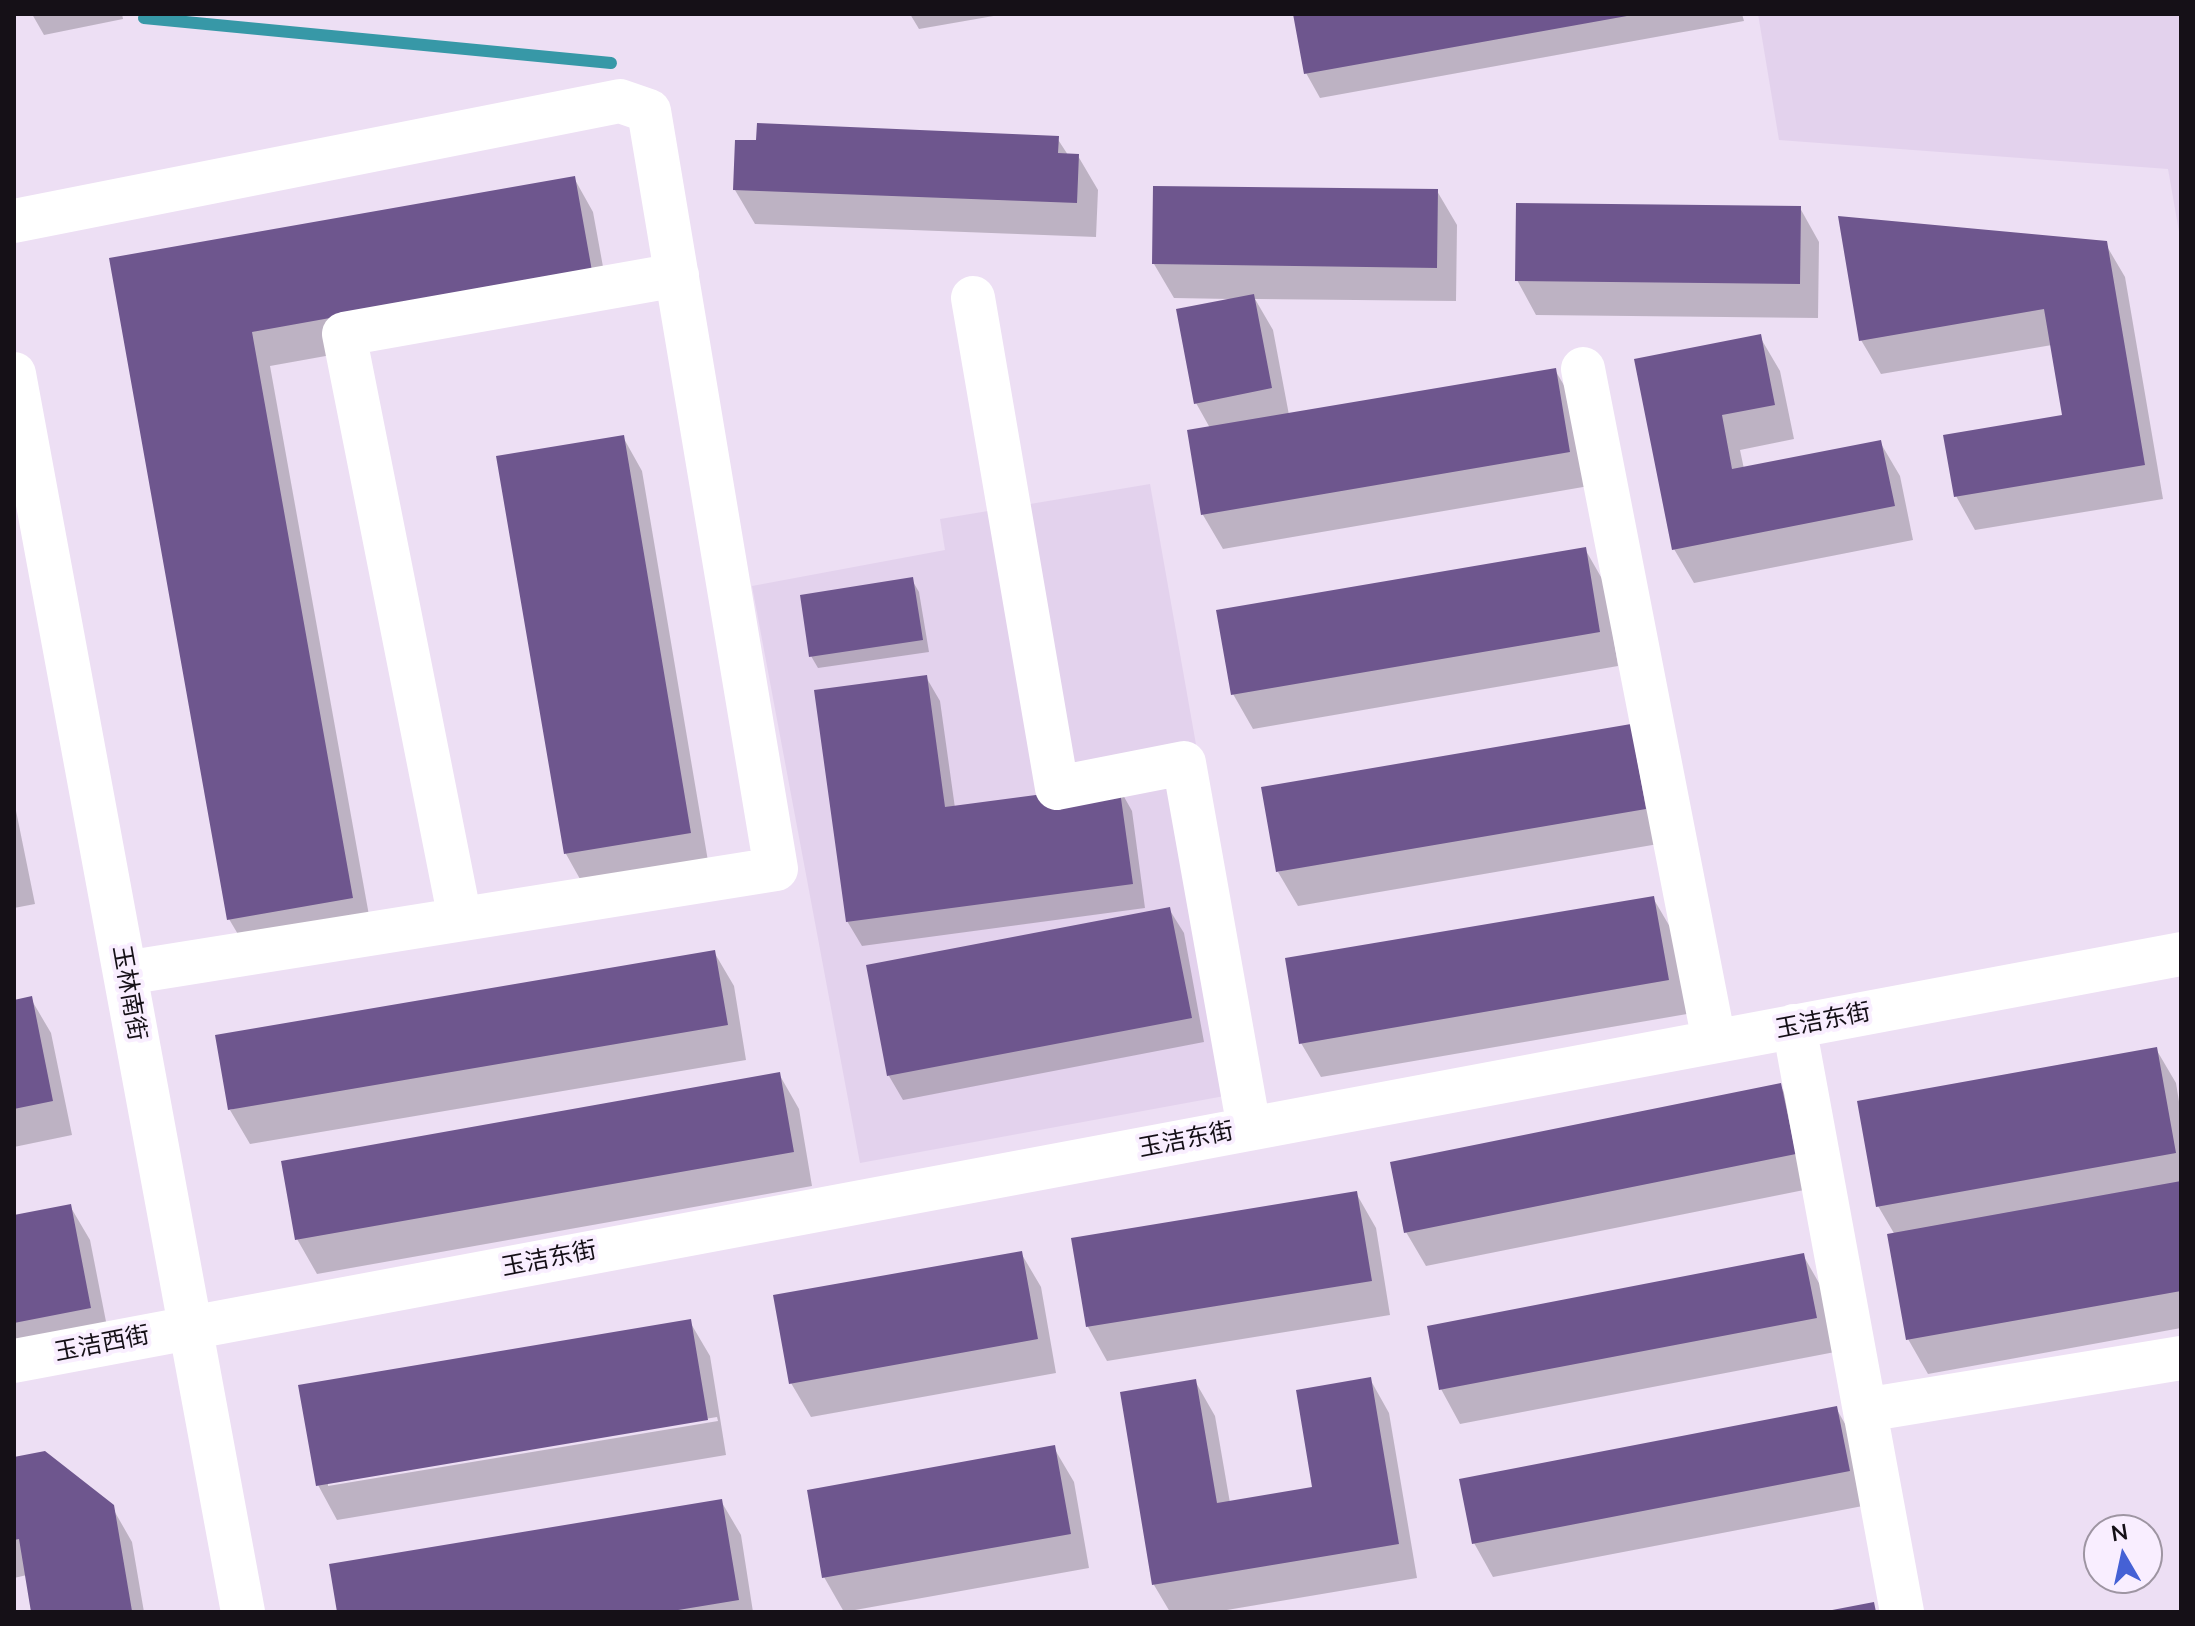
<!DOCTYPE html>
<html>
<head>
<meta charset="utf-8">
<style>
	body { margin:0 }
	#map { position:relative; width:2195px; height:1626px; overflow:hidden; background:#eddff4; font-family:Mulish,sans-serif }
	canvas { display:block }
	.frame { position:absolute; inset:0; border:16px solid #151017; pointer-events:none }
	.north { position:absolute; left:2083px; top:1514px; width:80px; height:80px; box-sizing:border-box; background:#f9eeff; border:2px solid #9e95a2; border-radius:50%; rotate:351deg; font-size:22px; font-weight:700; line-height:32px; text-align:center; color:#151017 }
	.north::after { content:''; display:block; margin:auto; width:28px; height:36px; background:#4561d5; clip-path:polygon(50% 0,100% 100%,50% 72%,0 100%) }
</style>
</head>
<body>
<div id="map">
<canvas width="2195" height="1626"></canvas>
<div class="frame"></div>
<div class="north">N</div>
</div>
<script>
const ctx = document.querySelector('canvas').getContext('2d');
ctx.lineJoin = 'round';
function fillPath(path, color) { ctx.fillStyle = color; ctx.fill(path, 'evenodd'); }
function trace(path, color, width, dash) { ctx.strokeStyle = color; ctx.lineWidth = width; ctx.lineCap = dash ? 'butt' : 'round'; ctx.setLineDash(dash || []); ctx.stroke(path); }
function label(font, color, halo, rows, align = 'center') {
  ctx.font = font + ' Mulish,"Noto Sans SC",sans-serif'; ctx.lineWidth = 8; ctx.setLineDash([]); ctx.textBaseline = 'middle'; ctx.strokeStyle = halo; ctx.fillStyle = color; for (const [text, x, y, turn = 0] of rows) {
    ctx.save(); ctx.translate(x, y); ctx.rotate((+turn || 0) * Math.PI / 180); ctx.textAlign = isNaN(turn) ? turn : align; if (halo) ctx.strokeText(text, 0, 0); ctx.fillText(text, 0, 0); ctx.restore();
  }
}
const built = new Path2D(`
	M1758 14H2181V243L2168 169 1779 140Z
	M1150 484 1257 1090 860 1163 752 586 945 550 940 519Z`);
const shadow = new Path2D(`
	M32 14H122L123 19 44 35Z
	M910 14H1005L919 29Z
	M1295 14H1742L1744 21 1320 98 1306 73Z
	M1057 138 1068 155 1078 156 1098 190 1096 237 755 224 735 190Z
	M574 178 593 212 610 305 270 366 372 932 249 953 229 919 111 260Z
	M1437 191 1457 225 1456 301 1255 299 1273 330 1289 415 1555 370 1575 404 1589 486 1223 549 1203 515 1189 432 1210 428 1196 403 1230 299 1174 298 1154 264Z
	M1800 208 1819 242 1818 318 1536 315 1517 280Z
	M2105 243 2125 277 2163 499 1975 530 1956 496 2064 417 2052 345 1881 374 1861 340Z
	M1760 337 1780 371 1794 439 1740 450 1744 469 1880 442 1900 476 1913 540 1694 583 1674 549 1637 361Z
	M623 437 642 471 709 867 585 888 566 854 499 458Z
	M1585 549 1605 584 1618 666 1253 729 1233 694Z
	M912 580 919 592 929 652 818 668 811 656Z
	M926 677 940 701 955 808 1118 786 1132 811 1145 908 862 946 847 921Z
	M1650 761 1664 843 1298 906 1278 872Z
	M14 801 35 904 14 908Z
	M1653 898 1673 932 1687 1014 1321 1077 1301 1043Z
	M1169 909 1184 933 1204 1042 903 1100 889 1076 868 967Z
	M714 952 734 986 746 1060 250 1144 230 1110Z
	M31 999 51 1033 72 1135 14 1147V1002Z
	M2156 1049 2176 1083 2181 1114V1328L1928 1374 1908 1339 1895 1235 1878 1206Z
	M779 1074 799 1109 812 1186 317 1274 297 1239Z
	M1780 1085 1800 1120 1814 1188 1426 1266 1406 1232Z
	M1356 1193 1376 1228 1390 1315 1107 1361 1088 1327 1073 1240Z
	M70 1206 90 1240 110 1342 14 1361V1217Z
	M1021 1253 1041 1287 1056 1373 811 1417 791 1383Z
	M1803 1255 1823 1290 1835 1352 1460 1424 1441 1389Z
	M690 1322 710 1356 726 1455 337 1520 318 1485ZM717 1417 718 1421 328 1486V1482Z
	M1370 1379 1389 1413 1417 1578 1215 1612H1170L1154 1585 1195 1381 1215 1416 1230 1503 1314 1489Z
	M1836 1408 1856 1443 1868 1505 1493 1577 1474 1543Z
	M1054 1448 1074 1482 1089 1568 844 1612 824 1577Z
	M14 1459 112 1507 132 1542 144 1612H33L27 1575 14 1578Z
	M721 1501 741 1535 753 1612H339Z`);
const stream = new Path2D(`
	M144 18 611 63`);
const building = new Path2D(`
	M1293 14H1627V16L1304 74Z
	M757 123 1059 136 1058 153 1079 154 1077 203 733 190 735 140H756Z
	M575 176 592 271 252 332 353 898 227 920 109 258Z
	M1153 186 1438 189 1437 268 1152 264Z
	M1516 203 1801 206 1800 284 1515 281Z
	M1838 216 2107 241 2145 465 1954 497 1943 435 2062 415 2044 309 1859 341Z
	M1254 294 1272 388 1194 404 1176 309Z
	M1761 334 1775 405 1722 415 1732 469 1881 440 1895 506 1672 550 1634 359Z
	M1556 368 1570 452 1201 515 1187 430Z
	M624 435 691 833 564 854 496 456Z
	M1586 547 1600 632 1231 695 1216 610Z
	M913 577 923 640 809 657 800 595Z
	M927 675 945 807 1119 784 1133 884 846 922 814 690Z
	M1631 724 1646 809 1276 872 1261 787Z
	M1654 896 1669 980 1299 1044 1285 958Z
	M1170 907 1192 1018 887 1076 866 965Z
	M715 950 728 1025 228 1110 215 1035Z
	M32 996 53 1101 14 1109V1000Z
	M2157 1047 2176 1153 1876 1207 1857 1101Z
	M780 1072 794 1152 295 1240 281 1161Z
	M1781 1083 1796 1154 1404 1233 1390 1162Z
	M2181 1181V1291L1906 1340 1887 1234Z
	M1357 1191 1372 1281 1086 1327 1071 1238Z
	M71 1204 91 1308 14 1323V1215Z
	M1022 1251 1038 1339 789 1384 773 1295Z
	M1804 1253 1817 1318 1439 1390 1427 1326Z
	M691 1319 708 1420 316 1486 298 1385Z
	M1371 1377 1399 1544 1152 1585 1120 1392 1196 1379 1217 1503 1312 1487 1296 1390Z
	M1837 1406 1850 1471 1472 1544 1459 1479Z
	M1055 1445 1071 1534 822 1578 807 1490Z
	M45 1451 114 1505 132 1611 31 1612 19 1539 14 1540V1457Z
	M722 1499 739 1600 666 1612H337L329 1564Z
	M1874 1602 1876 1612H1827V1611Z`);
const minor = new Path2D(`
	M14 221 620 101 649 111 776 869 125 973
	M973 298 1057 788 1184 763 1249 1128
	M1583 369 1714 1041
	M14 374 243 1612
	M460 919 344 334 677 275
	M1794 1026 1902 1612
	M14 1361 2181 954
	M1865 1410 2181 1358`);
const streetNames = [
	["玉林南街",129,993,80],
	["玉洁东街",1823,1021,-11],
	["玉洁东街",1186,1140,-11],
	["玉洁东街",549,1259,-11],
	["玉洁西街",102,1344,-11]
];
fillPath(built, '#e3d2ed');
fillPath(shadow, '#0003');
trace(stream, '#3798a7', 12);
fillPath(building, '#6e568e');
trace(minor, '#fff', 44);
label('24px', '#151017', '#f9eeff', streetNames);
</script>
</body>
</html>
